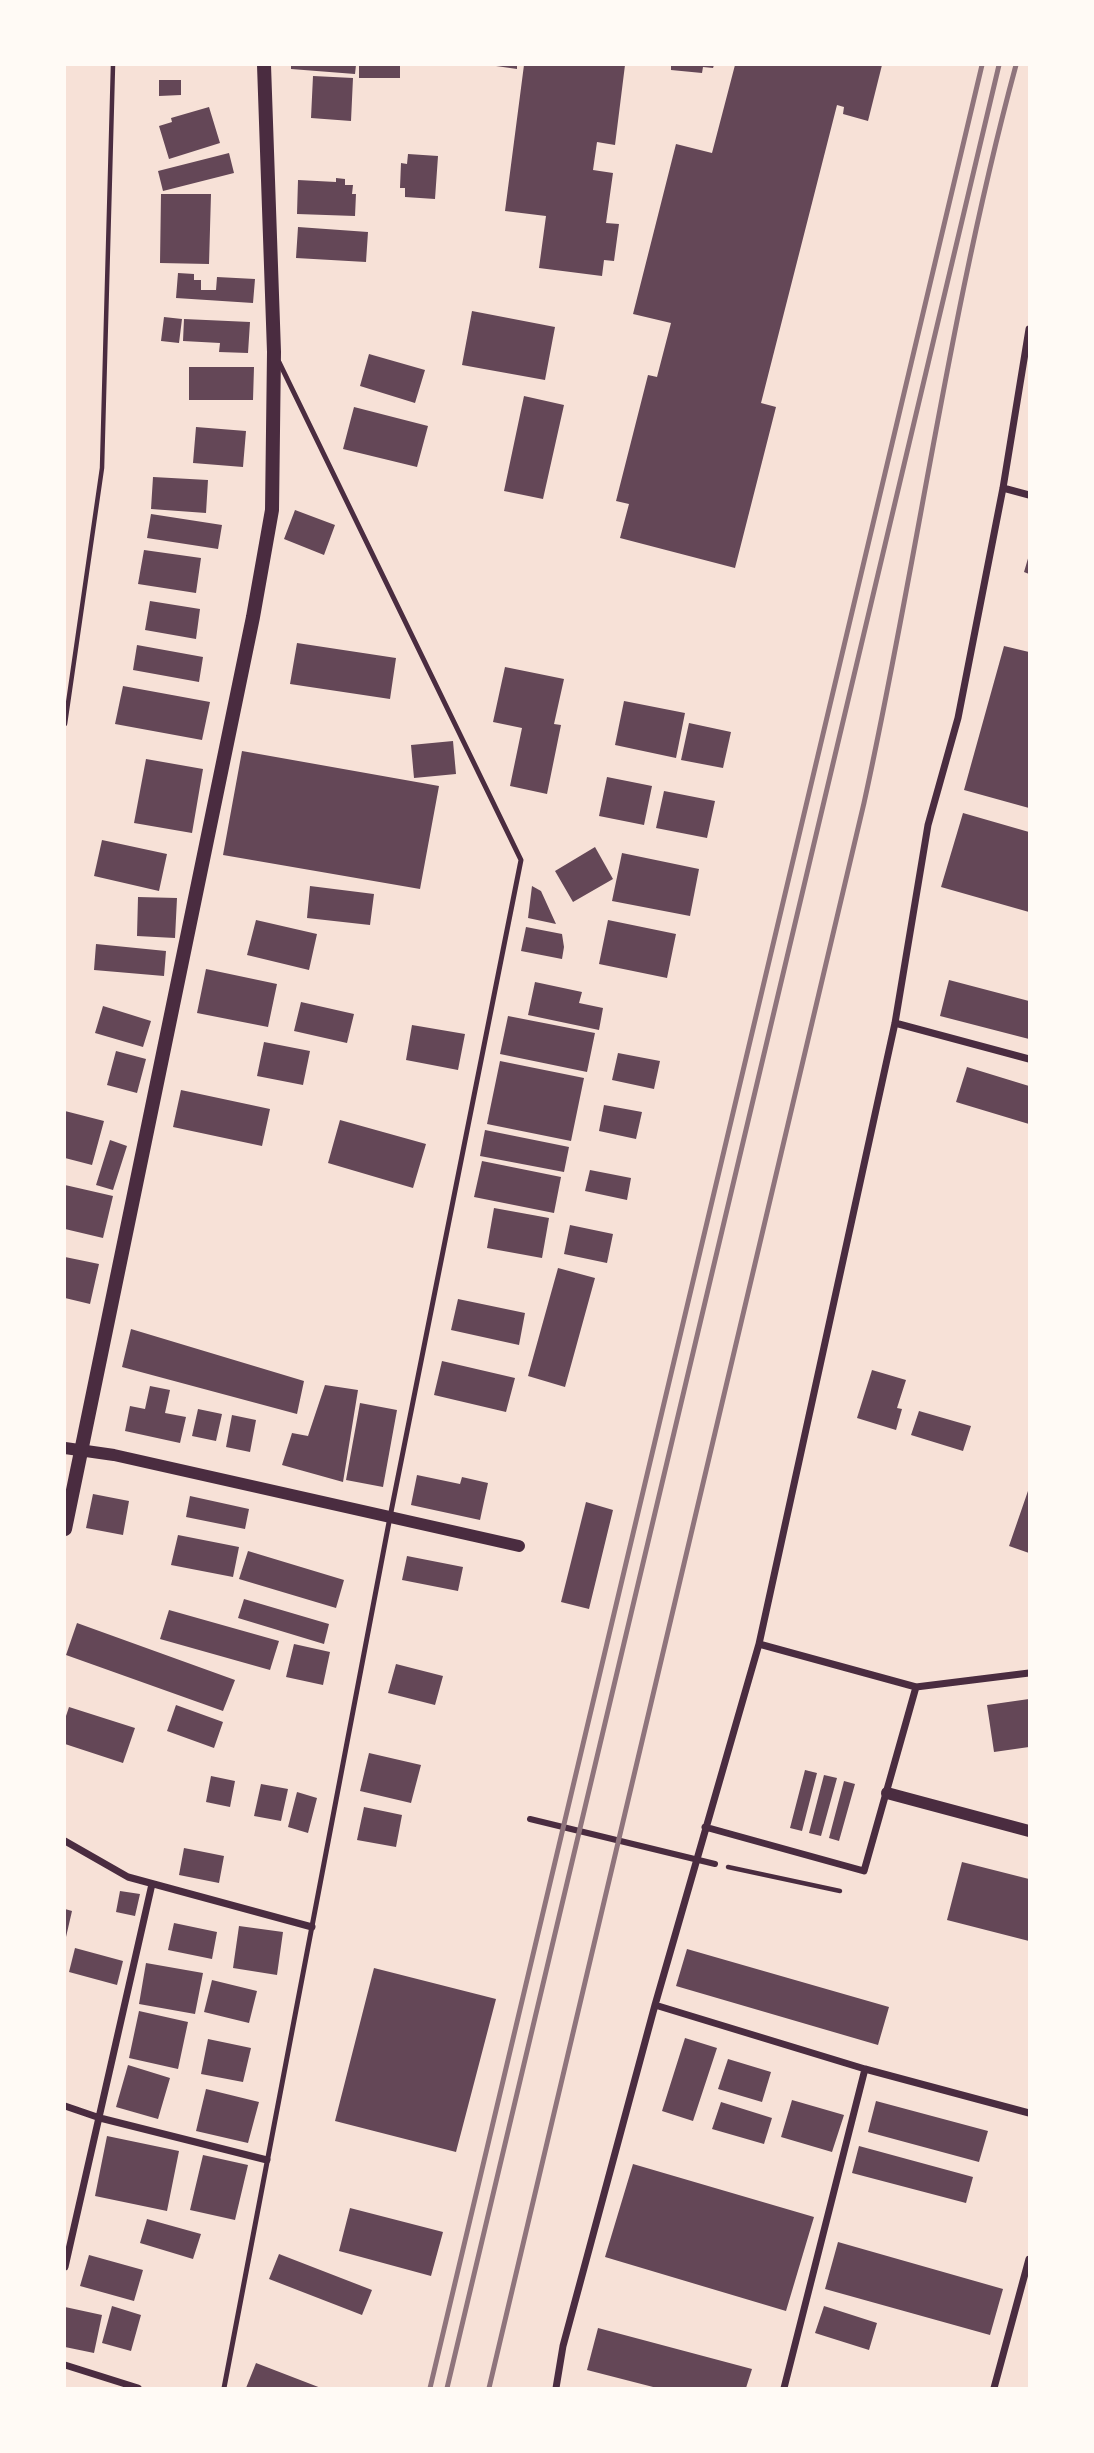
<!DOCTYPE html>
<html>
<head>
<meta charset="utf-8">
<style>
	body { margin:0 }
	#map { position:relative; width:1094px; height:2453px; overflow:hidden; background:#f7e1d7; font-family:Helvetica,sans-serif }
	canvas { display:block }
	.frame { position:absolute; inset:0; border:66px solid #fffaf5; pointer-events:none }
</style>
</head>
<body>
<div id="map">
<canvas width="1094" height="2453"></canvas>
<div class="frame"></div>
</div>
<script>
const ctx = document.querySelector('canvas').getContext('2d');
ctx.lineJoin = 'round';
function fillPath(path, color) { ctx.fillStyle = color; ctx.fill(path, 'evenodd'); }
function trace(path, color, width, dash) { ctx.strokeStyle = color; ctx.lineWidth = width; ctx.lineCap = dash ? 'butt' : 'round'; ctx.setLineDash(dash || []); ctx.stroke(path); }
const building = new Path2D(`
	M291 65H356L355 74 291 69Z
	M359 65H400V78H359Z
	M489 65H517V69Z
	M524 65H625L615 145 597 142 593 170 613 173 606 223 619 224 614 261 604 260 602 276 539 268 546 216 505 211Z
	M671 65H714L713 68 703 67 702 73 671 70Z
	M735 65H882L868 121 843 114 844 107 837 105 761 403 776 407 735 568 620 538 629 504 616 501 648 375 657 377 671 323 633 314 676 144 712 153Z
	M313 76 353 78 351 121 311 118Z
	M159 80H181V95L159 96Z
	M209 107 220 143 169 159 159 126 172 122 171 118Z
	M229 153 234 173 163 191 158 171Z
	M408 154 438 156 435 199 405 197V188H400L401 163 407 164Z
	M336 178 345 179V185H353L352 194H356L355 216 297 214 298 180 336 182Z
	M161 194H211L209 264 160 263Z
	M298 227 368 232 366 262 296 258Z
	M178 273 194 274V280H201V290H216L217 277 255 279 253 303 176 298Z
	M472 311 555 327 545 380 462 365Z
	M164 317 182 319 179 343 161 341Z
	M184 319 250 322 248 353 219 352 220 343 183 341Z
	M369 354 425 370 415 403 360 386Z
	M189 367H254L253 400H189Z
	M524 396 564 405 543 499 504 491Z
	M354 407 428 426 417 467 343 449Z
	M196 427 246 431 243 467 193 463Z
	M153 477 208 480 206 513 151 509Z
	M295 510 335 525 324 555 284 539Z
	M151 514 222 525 218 549 147 538Z
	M144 550 201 558 196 593 138 584Z
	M1029 555V574L1024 572Z
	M150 601 200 609 196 639 145 630Z
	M297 643 396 658 390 699 290 684Z
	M137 645 203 657 199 682 133 670Z
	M1004 646 1029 652V808L964 790Z
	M505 667 564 679 554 724 561 725 547 794 510 786 522 728 493 722Z
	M123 686 210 702 202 740 115 724Z
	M624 701 685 713 676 758 615 745Z
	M689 723 731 732 723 768 681 760Z
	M453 741 456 774 414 778 411 745Z
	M242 751 439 786 420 889 223 855Z
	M146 759 203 769 192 833 134 823Z
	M607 777 652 786 644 825 599 816Z
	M664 791 715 801 707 838 656 828Z
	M963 813 1029 832V912L941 887Z
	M102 840 167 854 159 891 94 876Z
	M595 847 613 879 573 902 555 871Z
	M622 853 699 869 690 916 612 901Z
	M310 886 374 894 370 925 307 918Z
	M532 886 541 891 556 924 528 918Z
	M138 897 177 898 175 938 137 936Z
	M256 920 317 934 309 970 247 955Z
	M608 920 676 934 667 978 599 964Z
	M526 927 562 934 564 947 562 959 521 951Z
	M96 944 166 951 164 976 94 970Z
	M206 969 277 984 268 1027 197 1013Z
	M949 980 1029 1001V1039L940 1016Z
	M535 982 582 992 579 1003 603 1008 599 1030 528 1015Z
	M301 1002 354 1014 347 1043 294 1031Z
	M103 1006 151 1021 143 1047 95 1033Z
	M508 1016 595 1033 587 1072 500 1054Z
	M412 1025 465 1034 458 1070 406 1060Z
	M264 1042 310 1051 303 1085 257 1076Z
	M116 1051 146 1059 137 1093 107 1085Z
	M618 1053 660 1061 654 1089 612 1080Z
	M500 1061 584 1078 571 1141 487 1124Z
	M967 1067 1029 1086V1124L956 1102Z
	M181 1090 270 1109 262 1146 173 1127Z
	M604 1105 642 1112 636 1139 599 1131Z
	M65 1111 104 1121 92 1165 65 1158Z
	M340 1120 426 1144 413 1188 328 1163Z
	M485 1130 569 1147 564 1172 480 1156Z
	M110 1140 127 1146 113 1190 96 1185Z
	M482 1161 561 1177 554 1213 474 1197Z
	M590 1170 631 1178 627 1200 585 1191Z
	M65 1185 113 1196 103 1238 65 1229Z
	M494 1208 549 1218 542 1258 487 1248Z
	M570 1225 613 1234 607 1263 564 1254Z
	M65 1257 99 1264 90 1304 65 1298Z
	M558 1268 595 1278 565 1387 528 1376Z
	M458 1299 525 1313 519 1345 451 1330Z
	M131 1329 304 1381 297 1414 122 1367Z
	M442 1361 515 1378 506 1412 434 1395Z
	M872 1370 906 1380 897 1408 902 1409 896 1430 857 1418Z
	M325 1385 358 1390 343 1482 282 1465 292 1433 308 1436Z
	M150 1386 170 1390 165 1413 186 1417 180 1443 125 1431 130 1406 145 1409Z
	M360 1403 397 1410 383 1487 346 1480Z
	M198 1409 222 1414 216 1441 192 1436Z
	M919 1411 971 1426 963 1451 911 1435Z
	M232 1415 256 1420 250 1452 226 1447Z
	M417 1475 460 1484 462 1477 488 1483 480 1520 411 1505Z
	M1029 1488V1553L1009 1546Z
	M93 1494 129 1501 123 1535 86 1528Z
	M190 1496 249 1509 245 1529 186 1517Z
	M586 1502 613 1510 589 1609 561 1602Z
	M178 1535 239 1547 233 1577 171 1565Z
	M248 1551 344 1580 336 1608 239 1579Z
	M407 1556 463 1567 458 1591 402 1580Z
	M244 1599 329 1624 324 1644 238 1618Z
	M169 1610 279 1641 270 1670 160 1639Z
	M77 1623 235 1680 223 1711 66 1655Z
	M294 1644 330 1652 323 1685 286 1677Z
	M396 1664 443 1676 435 1705 388 1693Z
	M1029 1699V1747L994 1752 987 1705Z
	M176 1705 223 1722 214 1748 167 1731Z
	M69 1707 135 1728 123 1763 65 1744V1719Z
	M369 1753 421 1765 411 1803 360 1791Z
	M805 1770 817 1773 802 1831 790 1828Z
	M824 1775 837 1778 821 1836 809 1833Z
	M211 1776 235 1781 230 1807 206 1802Z
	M844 1781 855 1784 839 1841 829 1838Z
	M261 1784 288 1789 281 1821 254 1816Z
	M297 1792 317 1798 308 1833 288 1827Z
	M364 1807 402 1815 396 1847 357 1840Z
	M184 1848 224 1856 219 1883 179 1875Z
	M962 1862 1029 1879V1941L947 1920Z
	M120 1891 140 1894 135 1916 116 1912Z
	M65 1909 72 1911 66 1937H65Z
	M174 1923 217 1932 212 1959 168 1950Z
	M239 1926 283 1932 277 1975 233 1968Z
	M75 1948 123 1961 117 1985 69 1972Z
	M687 1949 889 2007 878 2045 676 1986Z
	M146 1963 203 1973 195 2014 139 2004Z
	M374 1968 496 1999 456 2152 335 2121Z
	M212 1980 257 1991 249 2023 204 2012Z
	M139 2011 188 2022 178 2069 129 2058Z
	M685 2038 717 2048 693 2121 662 2111Z
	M208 2039 251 2048 243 2082 201 2074Z
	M728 2059 771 2072 762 2102 718 2089Z
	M128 2065 170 2078 158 2119 116 2107Z
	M206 2089 259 2102 248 2143 196 2131Z
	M792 2100 844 2115 832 2152 781 2137Z
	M876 2101 988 2131 979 2162 868 2132Z
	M721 2102 772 2118 764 2144 712 2129Z
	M107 2136 179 2151 167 2211 95 2196Z
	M859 2146 973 2177 966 2203 852 2173Z
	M203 2155 248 2165 235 2220 190 2210Z
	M633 2164 814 2217 786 2311 605 2257Z
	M350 2208 443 2232 431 2276 339 2251Z
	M147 2219 201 2234 193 2259 140 2243Z
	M838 2242 1003 2289 990 2335 825 2289Z
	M279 2254 372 2290 362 2315 269 2279Z
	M89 2255 143 2270 134 2301 80 2286Z
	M112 2306 141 2315 131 2351 102 2343Z
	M824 2306 877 2323 869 2350 815 2333Z
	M65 2307 102 2315 94 2353 65 2347Z
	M598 2328 752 2369 746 2388H657L587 2370Z
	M256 2363 321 2388H246Z`);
const path = new Path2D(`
	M65 724 102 468 113 65
	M728 1867 840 1891`);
const service = new Path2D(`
	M224 2388 390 1517 521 860 279 362`);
const pedestrian = new Path2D(`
	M530 1819 715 1864`);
const minor = new Path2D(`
	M1003 488 1029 495
	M895 1023 1029 1059
	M916 1687 1029 1673
	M705 1827 864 1871 916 1687 759 1644
	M65 1841 128 1877 312 1927
	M655 2005 865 2069 1029 2113
	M65 2106 100 2118 267 2160
	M65 2267 152 1884
	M65 2365 138 2388
	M556 2388 563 2346 655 2005 759 1644 895 1023 928 825 958 718 1003 488 1029 329
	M784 2388 865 2069
	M994 2388 1029 2259`);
const tertiary = new Path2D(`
	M65 1448 114 1455 519 1546
	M887 1793 1029 1831`);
const secondary = new Path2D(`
	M65 1529 253 617 272 510 274 352 264 65`);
const rail = new Path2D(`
	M430 2388 982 65
	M447 2388 999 65
	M489 2388 864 803C918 557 950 308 1016 65`);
fillPath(building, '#644757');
trace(path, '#4a2c40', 4.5);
trace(service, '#4a2c40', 5);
trace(pedestrian, '#4a2c40', 6);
trace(minor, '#4a2c40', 7);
trace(tertiary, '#4a2c40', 12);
trace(secondary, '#4a2c40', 14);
trace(rail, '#8f747c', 5);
</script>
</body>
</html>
